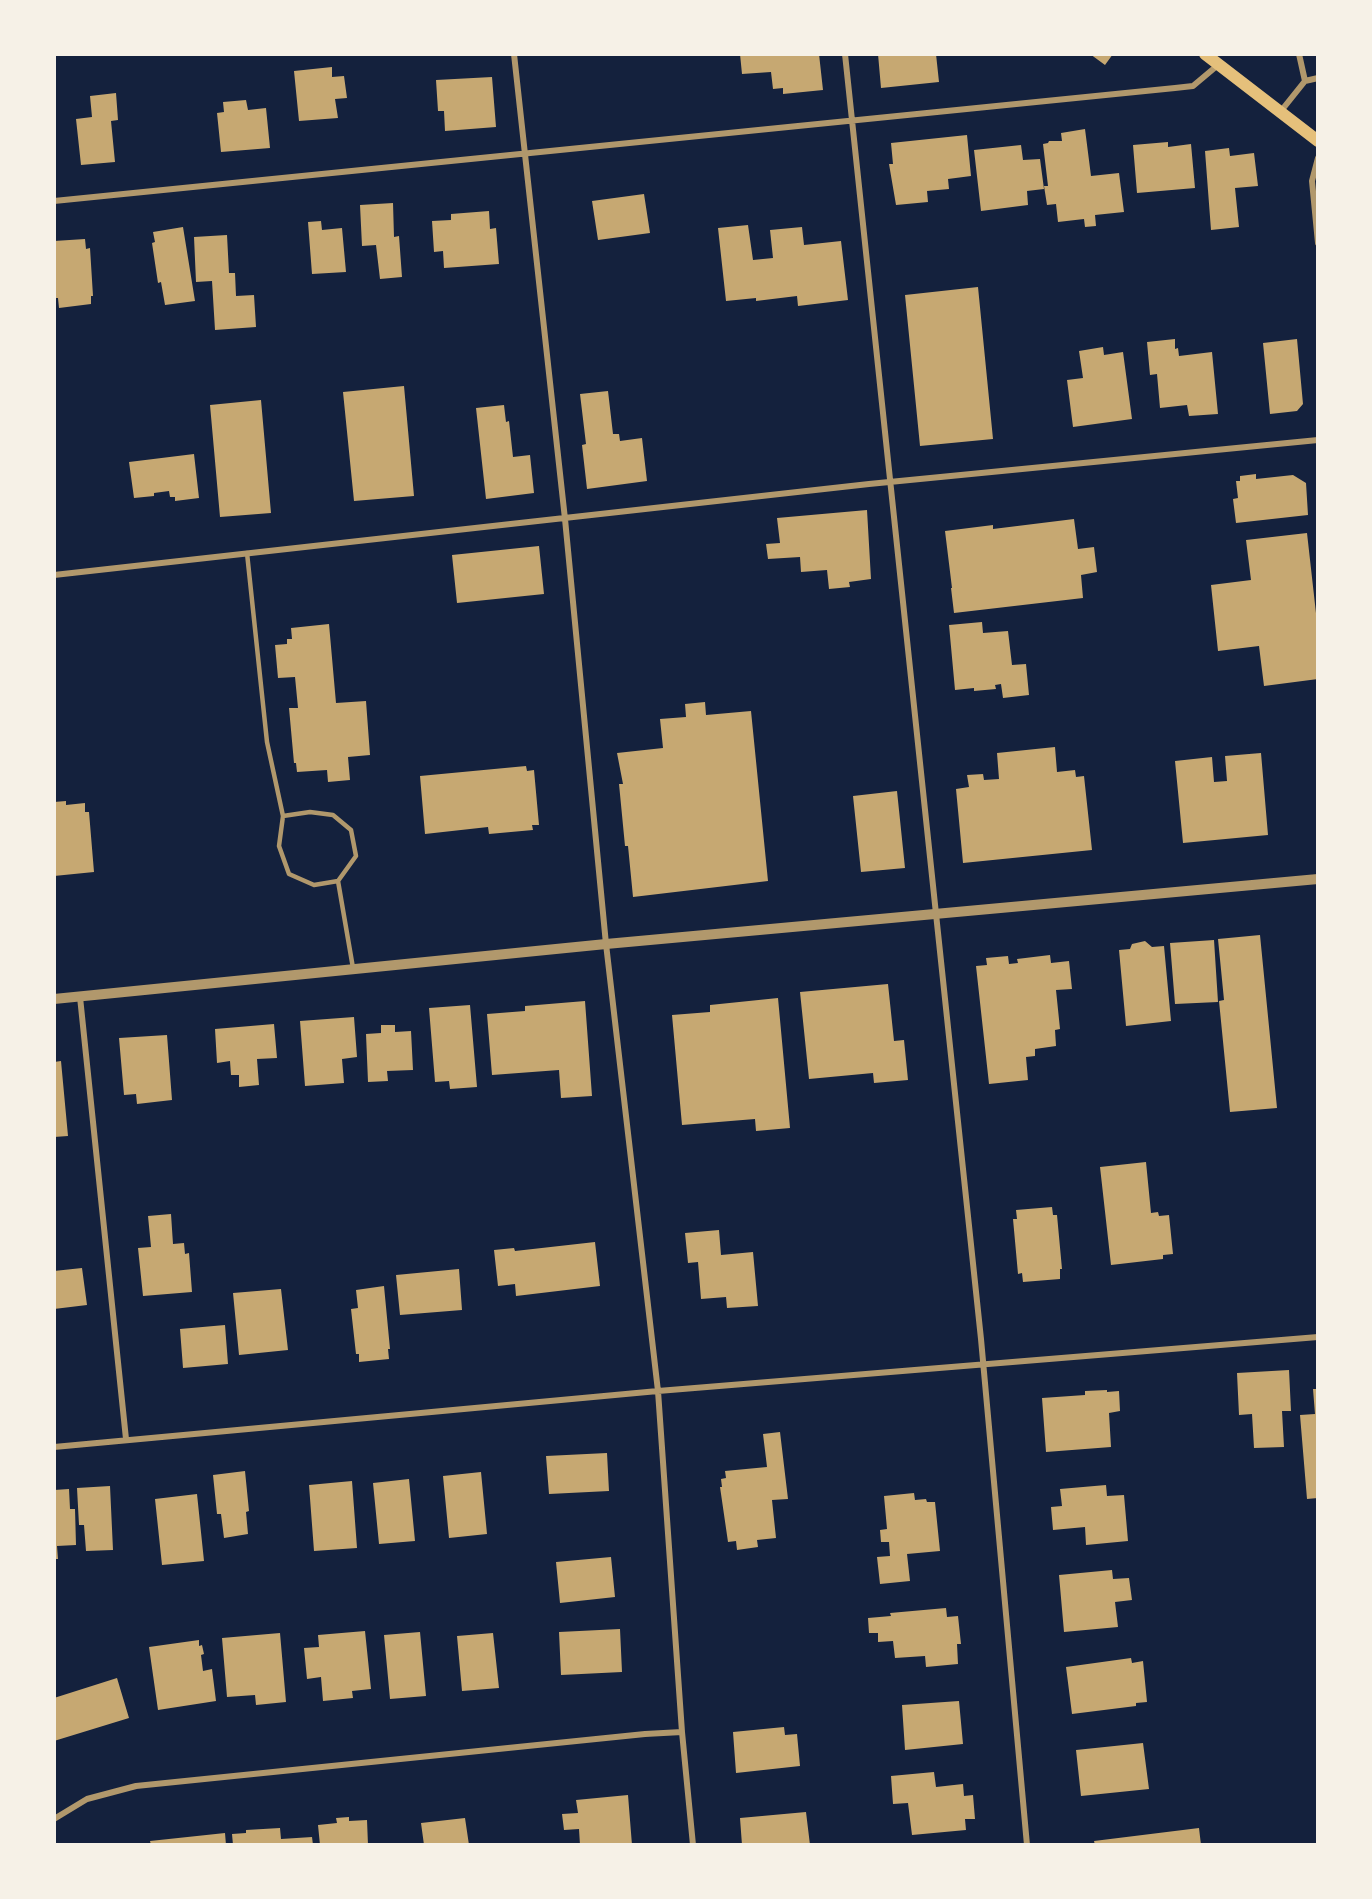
<!DOCTYPE html>
<html>
<head>
<meta charset="utf-8">
<style>
	body { margin:0 }
	#map { position:relative; width:1372px; height:1899px; overflow:hidden; background:#14213d; font-family:Manrope,sans-serif }
	canvas { display:block }
	.frame { position:absolute; inset:0; border:56px solid #f6f1e7; pointer-events:none }
</style>
</head>
<body>
<div id="map">
<canvas width="1372" height="1899"></canvas>
<div class="frame"></div>
</div>
<script>
const ctx = document.querySelector('canvas').getContext('2d');
ctx.lineJoin = 'round';
function fillPath(path, color) { ctx.fillStyle = color; ctx.fill(path, 'evenodd'); }
function trace(path, color, width, dash) { ctx.strokeStyle = color; ctx.lineWidth = width; ctx.lineCap = dash ? 'butt' : 'round'; ctx.setLineDash(dash || []); ctx.stroke(path); }
const building = new Path2D(`
	M740 54H819L823 90 783 94V88L773 89 771 72 742 74Z
	M878 54H936L939 82 881 88Z
	M1090 54H1113L1105 65Z
	M332 67V77L344 76 347 98 335 99 338 118 299 121 294 71Z
	M492 77 496 127 445 131 444 111H438L436 80Z
	M116 93 118 120 111 121 115 162 81 165 76 119 92 117 90 96Z
	M246 100 248 110 266 108 270 148 221 152 217 113 224 112 223 102Z
	M1085 129 1091 176 1119 173 1124 212 1095 215 1096 226 1085 227 1084 219 1058 222 1056 204 1047 205 1044 186H1048L1043 144 1048 143 1049 141H1062L1061 133Z
	M967 135 971 176 948 179 949 189 927 191 928 202 896 205 889 164H893L891 143Z
	M1168 142V147L1191 144 1195 188 1137 193 1133 145Z
	M1021 145 1023 160 1040 159 1044 189 1027 191 1028 205 981 211 974 150Z
	M1229 148 1230 156 1254 153 1258 186 1235 188 1239 227 1211 230 1205 151Z
	M644 194 650 233 598 240 592 201Z
	M393 203 394 237 399 236 402 277 380 279 376 245 362 246 360 205Z
	M489 211 490 229 496 228 499 264 444 268 443 251 434 252 432 221 451 220V214Z
	M321 221 322 230 342 228 346 272 312 274 308 222Z
	M748 225 753 260 773 258 770 230 802 227 804 245 841 241 848 300 798 306 797 296 756 301V298L726 301 718 228Z
	M183 227 195 301 165 305 161 282 158 283 152 243 155 242 153 232Z
	M227 235 229 273H235L236 296 254 295 256 327 215 330 212 281 196 282 194 237Z
	M85 239 86 249 90 248 93 296H91V304L59 308 58 298H55L54 282V241Z
	M978 287 993 439 920 446 905 295Z
	M1175 339V349L1178 348 1179 356 1212 352 1218 414 1189 416 1187 405 1160 408 1157 374 1150 375 1147 342Z
	M1297 339 1303 404 1297 411 1270 414 1263 343Z
	M1103 347 1104 355 1123 352 1132 419 1073 427 1067 380 1083 378 1079 351Z
	M404 386 414 496 354 501 343 392Z
	M608 391 613 434H619L620 441 642 438 647 481 587 489 582 445 586 444 580 394Z
	M261 400 271 513 220 517 210 405Z
	M504 405 506 422 509 421 513 457 530 455 534 493 486 499 476 408Z
	M194 454 199 498 175 501V497H170L169 491 154 493V496L134 498 129 462Z
	M1256 474V479L1293 475 1306 483 1308 515 1236 523 1233 499 1238 498 1236 481H1240V476Z
	M867 510 871 579 849 582 850 587 829 589 827 570 801 572 800 557 768 559 766 544 780 543 777 518Z
	M1074 519 1078 549 1094 547 1097 572 1081 575 1083 598 954 613 951 588H952L945 531 993 525V529Z
	M1307 533 1318 631V679L1264 686 1259 646 1218 651 1211 585 1251 580 1246 540Z
	M539 546 544 594 457 603 452 555Z
	M982 622 983 633 1008 631 1012 665 1026 664 1029 695 1003 698 1001 684 995 685 996 689 974 691V688L955 690 949 625Z
	M329 624 336 703 366 701 370 755 348 757 350 780 328 782 327 770 297 772 296 763H294L289 708H298L295 677 278 678 275 645 287 644V639H292L291 628Z
	M705 702 706 715 751 711 768 881 633 897 628 846H625L619 784H623L617 753 663 748 660 719 686 717 685 704Z
	M1055 747 1057 772 1075 770 1076 777 1084 776 1092 850 963 863 956 789 969 787 967 775 983 774 984 780 999 779 997 753Z
	M1261 753 1268 835 1183 843 1175 761 1212 757 1214 782 1227 781 1225 756Z
	M526 766 527 771 534 770 539 825H532L533 830 489 834 488 827 425 834 420 776Z
	M897 791 905 868 861 872 853 796Z
	M66 801V805L85 803V812H89L94 872 54 876V802Z
	M1260 935 1277 1108 1230 1112 1219 1001 1224 1000 1218 939Z
	M1214 940 1218 1002 1175 1004 1170 943Z
	M1145 941 1152 947 1164 946 1171 1021 1126 1026 1119 950 1130 949 1132 944Z
	M1050 955 1051 963 1069 961 1072 989 1056 990 1060 1029 1055 1030 1056 1046 1035 1049V1056L1026 1057 1028 1080 989 1084 976 966 987 965 986 958 1008 956 1009 964 1018 963 1017 959Z
	M888 984 894 1041 904 1040 908 1080 874 1083 873 1073 809 1079 800 992Z
	M778 998 790 1128 756 1131 755 1119 682 1125 672 1015 710 1012V1005Z
	M585 1001 592 1096 561 1098 559 1070 492 1075 487 1014 525 1011V1006Z
	M470 1005 477 1087 450 1089 449 1081 435 1082 429 1008Z
	M354 1017 357 1057 342 1059 344 1083 305 1086 300 1021Z
	M274 1024 277 1058 257 1059 259 1085 239 1087V1075H231L230 1061 217 1063 215 1029Z
	M381 1025H395V1032L411 1031 413 1070 387 1071 388 1081 368 1082 366 1034 381 1033Z
	M167 1035 172 1100 137 1104 136 1094 124 1095 119 1038Z
	M61 1061 68 1136 54 1137V1062Z
	M1146 1162 1151 1213 1158 1212 1159 1216 1169 1215 1173 1254 1163 1255V1259L1111 1265 1100 1167Z
	M1052 1207 1053 1215H1057L1062 1269H1060V1279L1023 1282 1022 1273 1018 1274 1013 1219H1017L1016 1210Z
	M171 1214 173 1244 184 1243 185 1254 189 1253 192 1292 143 1296 138 1248 151 1247 148 1216Z
	M719 1230 721 1255 753 1252 758 1306 727 1308 726 1297 701 1299 698 1262 688 1263 685 1233Z
	M595 1242 600 1286 516 1296 515 1284 498 1286 494 1250 514 1248 515 1251Z
	M82 1268 87 1305 54 1309V1271Z
	M459 1269 462 1310 400 1315 396 1275Z
	M384 1286 390 1349H388L389 1359 359 1362V1354H356L351 1309 358 1308 356 1290Z
	M281 1289 288 1350 239 1355 233 1293Z
	M225 1325 228 1364 183 1368 180 1329Z
	M1289 1370 1291 1411H1282L1284 1447 1254 1448 1252 1414 1239 1415 1237 1373Z
	M1313 1389H1318V1498L1307 1499 1300 1415 1315 1414Z
	M1107 1390V1392L1119 1391 1120 1411 1109 1413 1111 1447 1046 1452 1042 1398 1085 1395V1391Z
	M780 1432 788 1499 772 1500 776 1538 757 1540 758 1547 737 1550 736 1541 728 1542 720 1487H722L721 1479 726 1478 725 1471 767 1467 763 1434Z
	M607 1453 609 1491 549 1494 546 1456Z
	M245 1471 249 1511 246 1512 248 1534 224 1538 221 1514H217L213 1475Z
	M481 1472 487 1534 449 1538 443 1476Z
	M409 1479 415 1541 379 1544 373 1483Z
	M352 1481 357 1548 314 1551 309 1485Z
	M1106 1485 1107 1496 1124 1495 1128 1541 1086 1545 1085 1527 1053 1530 1051 1507 1062 1506 1060 1489Z
	M110 1486 113 1550 86 1551 84 1525H79L77 1488Z
	M69 1489 70 1509H75L76 1545 57 1546 58 1559H54V1490Z
	M914 1493 915 1500 926 1499 927 1502H935L940 1551 907 1554 910 1581 880 1584 877 1557 890 1556 889 1542H881L880 1530 887 1529 884 1496Z
	M197 1494 204 1561 162 1565 155 1499Z
	M611 1557 615 1597 560 1603 556 1562Z
	M1112 1570 1113 1579 1129 1578 1132 1600 1115 1602 1118 1627 1064 1632 1059 1575Z
	M946 1608 947 1617 958 1616 961 1644H957L958 1664 926 1667 925 1656 895 1658 893 1641 878 1642V1633H869L868 1618 891 1616 890 1613Z
	M620 1629 622 1672 561 1675 559 1632Z
	M365 1631 371 1689 352 1691 353 1698 323 1701 321 1677 307 1679 304 1648 319 1647 318 1635Z
	M420 1632 426 1696 390 1699 384 1635Z
	M280 1633 286 1702 256 1705 255 1695 227 1697 222 1638Z
	M493 1633 499 1688 462 1691 457 1636Z
	M199 1640V1646L202 1645 204 1654 201 1655 203 1671 212 1669 216 1701 158 1710 149 1647Z
	M1131 1658 1132 1663 1143 1661 1147 1702 1136 1703V1706L1072 1714 1066 1667Z
	M117 1678 129 1718 54 1741V1698Z
	M959 1701 963 1744 905 1750 902 1705Z
	M784 1727 785 1735 797 1734 800 1766 736 1773 733 1732Z
	M1143 1743 1149 1789 1081 1796 1076 1750Z
	M934 1772 936 1787 963 1784 964 1796 973 1795 975 1819H965L966 1830 912 1835 908 1803 893 1804 891 1776Z
	M628 1795 632 1845H580L579 1829 564 1830 562 1814 578 1813 576 1800Z
	M806 1812 810 1845H742L740 1818Z
	M349 1817V1821L367 1820 368 1845H320L318 1825 337 1823 336 1818Z
	M465 1818 469 1845H424L421 1823Z
	M280 1828 281 1839 312 1837 313 1845H233L232 1834 246 1833V1830Z
	M1199 1828 1201 1845H1095L1094 1841Z
	M225 1833 226 1845H151L150 1841Z`);
const service = new Path2D(`
	M247 553 267 742 283 816 279 846 289 874 314 885 338 881 353 968
	M283 816 310 812 333 815 351 830 356 856 338 881`);
const minor = new Path2D(`
	M514 54 565 519 606 944 658 1391 682 1732 693 1845
	M845 54 981 1339 1027 1845
	M1299 54 1305 81
	M1281 111 1305 81 1318 78
	M1318 158 1312 181 1318 243
	M54 201C428 163 802 128 1175 88L1193 86 1218 65
	M54 575 869 484 1318 440
	M80 997 126 1439
	M54 1447 658 1391 1318 1337
	M54 1819 87 1799 136 1786 645 1734 682 1732`);
const tertiary = new Path2D(`
	M54 999 606 944 1318 879`);
const secondary = new Path2D(`
	M1205 54 1318 141`);
fillPath(building, '#c6a872');
trace(service, '#b1986c', 4.5);
trace(minor, '#b1986c', 6);
trace(tertiary, '#b1986c', 10);
trace(secondary, '#e5c07b', 12);
</script>
</body>
</html>
